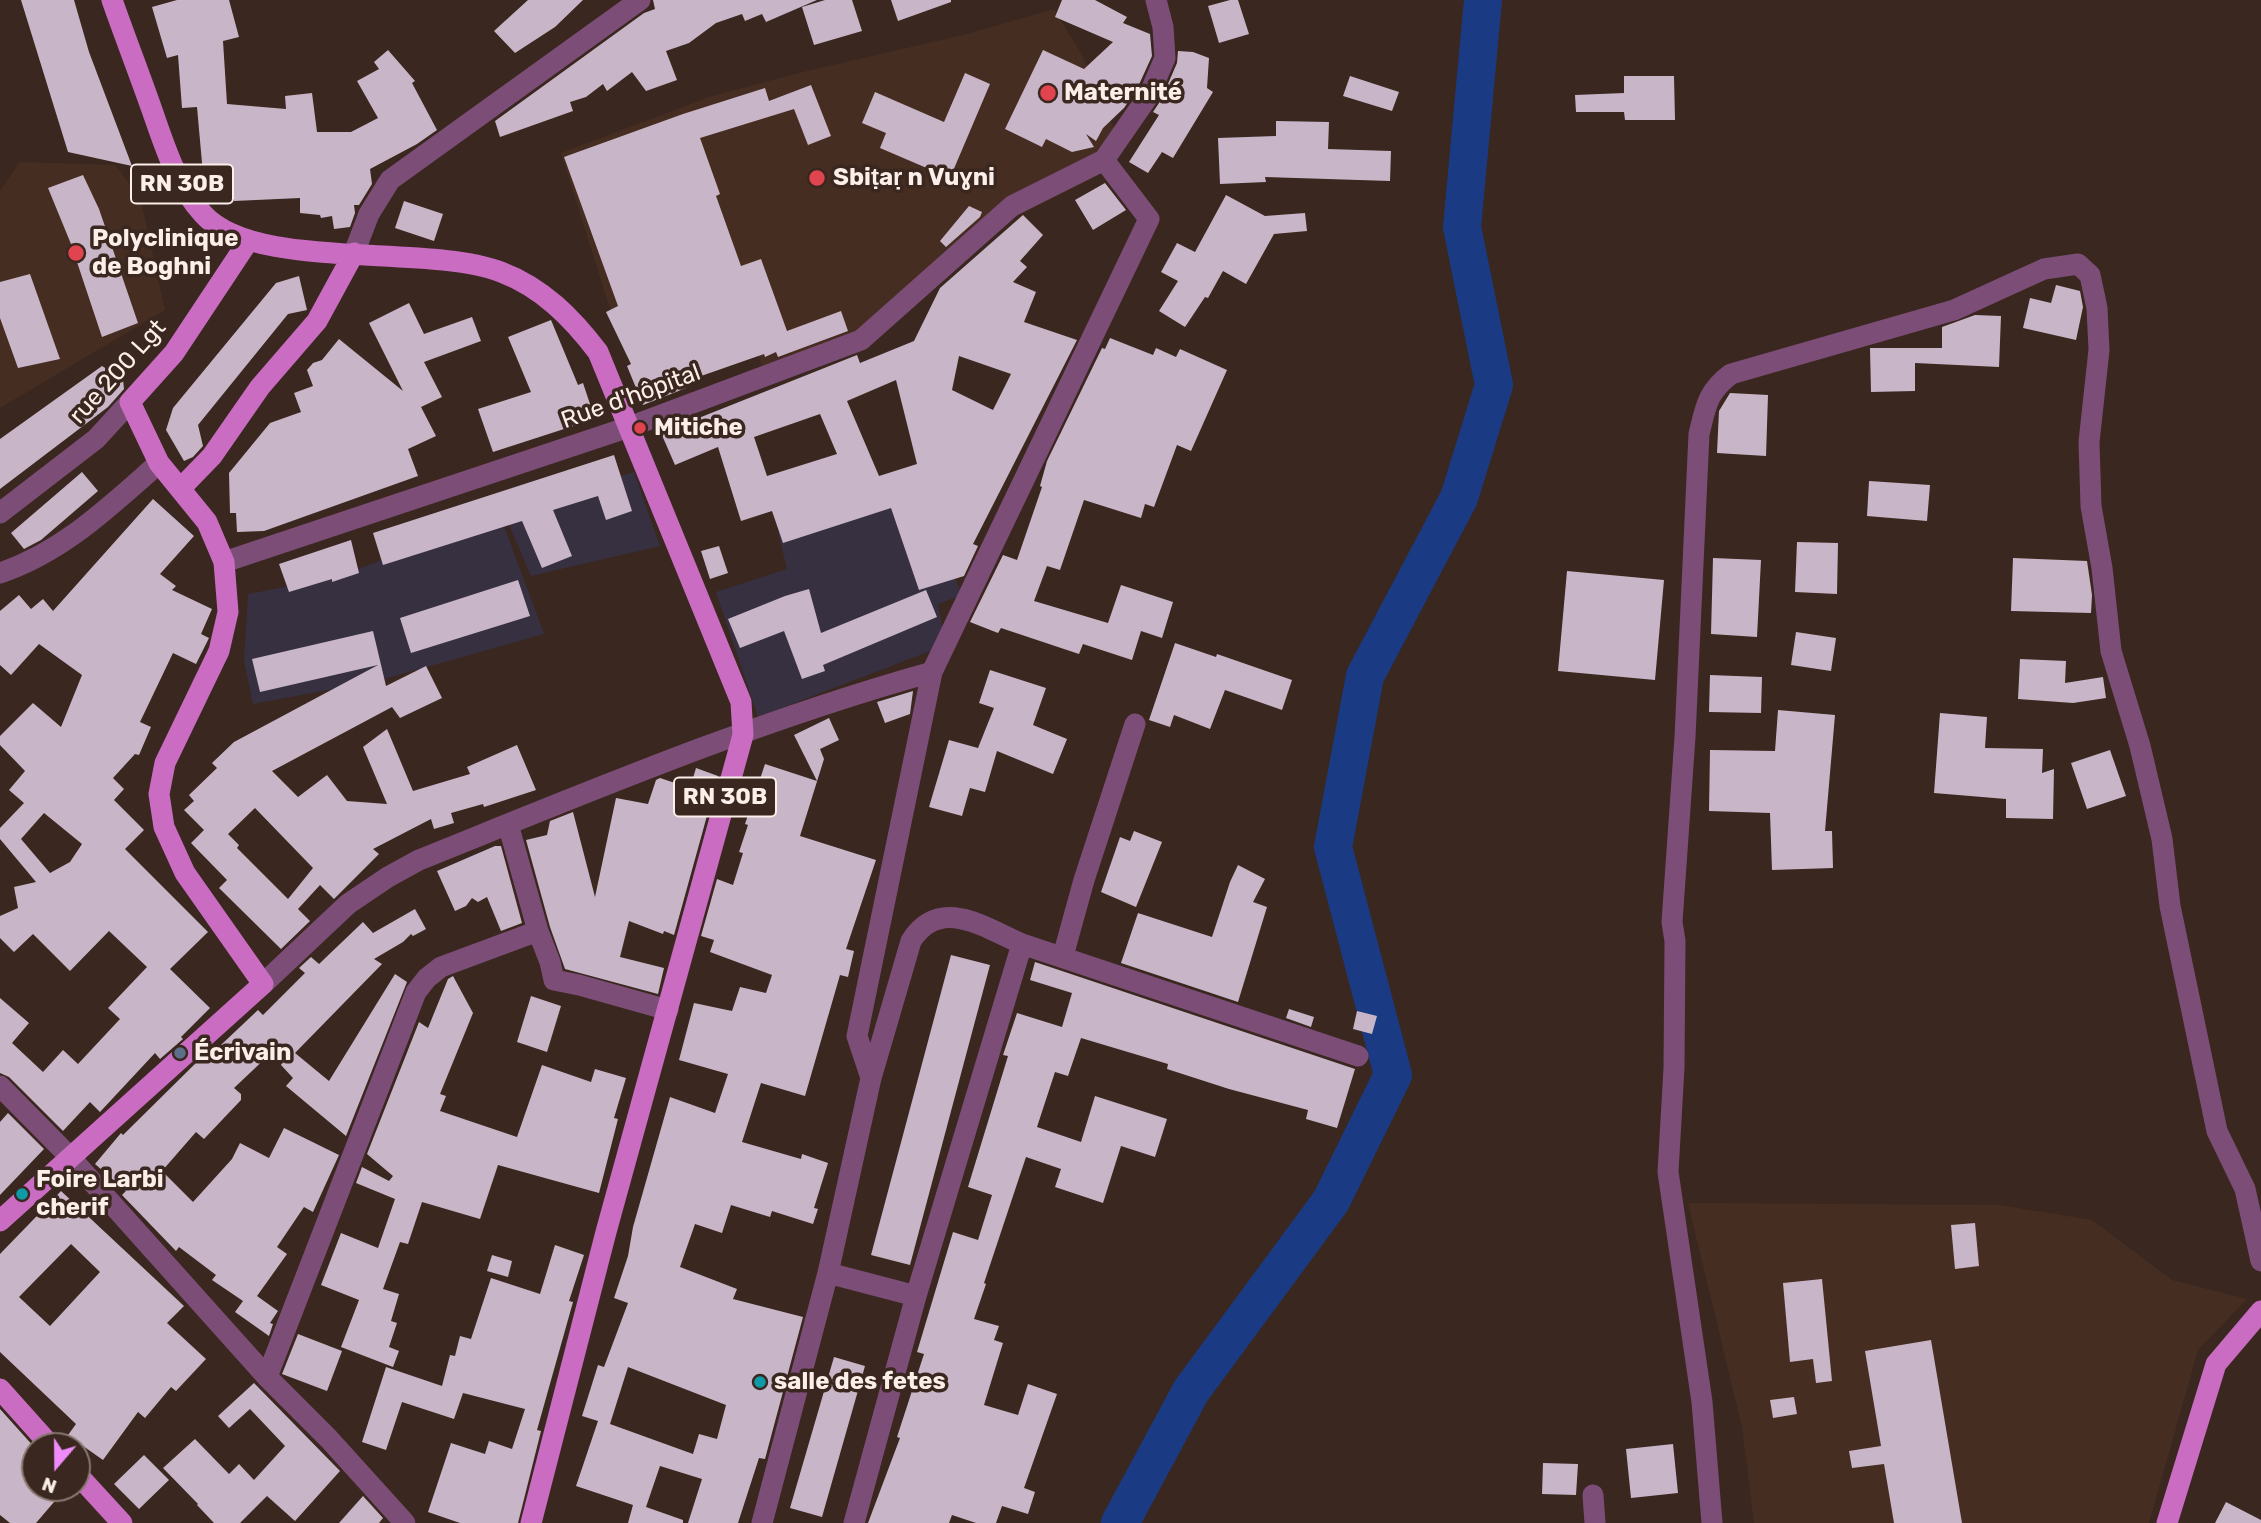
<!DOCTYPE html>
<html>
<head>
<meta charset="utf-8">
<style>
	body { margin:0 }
	#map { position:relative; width:2261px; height:1523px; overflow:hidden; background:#3a271f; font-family:Rubik,sans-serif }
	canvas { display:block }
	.north { position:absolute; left:21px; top:1432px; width:70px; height:70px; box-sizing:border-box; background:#3a271f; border:2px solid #887770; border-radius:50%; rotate:200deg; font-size:19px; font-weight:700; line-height:28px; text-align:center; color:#fcefe9 }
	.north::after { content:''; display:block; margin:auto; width:24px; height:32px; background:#ee8bf8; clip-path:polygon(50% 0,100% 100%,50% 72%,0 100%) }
</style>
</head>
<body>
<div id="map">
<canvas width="2261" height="1523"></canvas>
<div class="north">N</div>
</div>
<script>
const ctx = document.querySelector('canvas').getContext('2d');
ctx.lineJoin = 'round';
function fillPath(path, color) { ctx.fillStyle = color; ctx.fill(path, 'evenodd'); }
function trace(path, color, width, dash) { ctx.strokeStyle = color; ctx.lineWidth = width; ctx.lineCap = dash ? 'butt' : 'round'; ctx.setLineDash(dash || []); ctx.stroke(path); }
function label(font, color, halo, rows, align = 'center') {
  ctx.font = font + ' Rubik,sans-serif'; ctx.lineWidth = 7; ctx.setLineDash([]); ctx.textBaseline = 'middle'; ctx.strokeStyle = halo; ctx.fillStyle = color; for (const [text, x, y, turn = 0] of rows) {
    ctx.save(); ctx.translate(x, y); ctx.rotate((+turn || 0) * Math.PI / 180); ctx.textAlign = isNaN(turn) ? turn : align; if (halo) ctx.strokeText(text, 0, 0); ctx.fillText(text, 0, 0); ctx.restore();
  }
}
const built = new Path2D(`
	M1054 9 1083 57 1121 144 1025 204 861 342 766 379 730 272 611 312 561 153 712 96 807 71 963 35Z
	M20 162 115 165 140 197 165 310 0 408V191Z
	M1688 1203 1999 1205 2092 1220 2172 1280 2247 1299 2198 1350 2149 1523H1754L1742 1427Z`);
const education = new Path2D(`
	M634 472 660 546 531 576 503 511Z
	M896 480 926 501 962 595 938 604 944 636 933 650 758 717 716 592 787 569 778 532Z
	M500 515 544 634 377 681 253 704 244 661 248 594 337 577Z`);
const river = new Path2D(`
	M1120 1523 1191 1391 1331 1201 1393 1075 1333 847 1365 676 1459 498 1494 385 1462 227 1483 0`);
const building = new Path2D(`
	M21 0H74L89 52 132 166 68 152Z
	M177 0H229L239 37 223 41 227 104 286 109 285 96 312 93 317 132H351L378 118 357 81 379 69 374 62 388 50 415 81 412 83 437 130 417 144 370 169 372 184 359 205H354L355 213 350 227 334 229 332 216 321 218 320 215 300 213V198L234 201 233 171 203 174 197 107 182 108 178 55 167 58 152 7Z
	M528 0H583L555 27 515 53 494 31Z
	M653 0H817L766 22 762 14 745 21 742 14 716 23 689 43 666 51 677 80 646 91 632 72 607 91 603 84 586 97 570 102 573 111 500 137 495 121 644 13 655 9Z
	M825 0H852L862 31 814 45 802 7Z
	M891 0H951V2L898 21Z
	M1062 0H1095L1127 17 1123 23 1150 34 1152 56 1137 89 1124 108 1103 128 1096 141 1086 134 1094 147 1072 152 1046 139 1042 147 1005 129 1043 50 1084 69 1113 42 1055 17Z
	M1230 0H1238L1249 34 1219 43 1208 6Z
	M1178 51 1193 52 1209 58 1207 88 1213 92 1173 158 1162 152 1148 173 1129 162 1159 115 1153 112 1161 100 1177 63Z
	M965 73 990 84 950 178 880 148 886 133 862 123 875 92 944 122Z
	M1350 76 1399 92 1392 111 1343 96Z
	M1624 76H1674L1675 120H1625L1624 112H1576L1575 95 1624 93Z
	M811 85 831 136 808 145 794 109 700 138 720 194 716 196 741 266 761 259 787 331 841 311 848 331 778 357 776 352 765 357 764 354 684 382 686 388 643 405 627 366 631 364 606 312 618 306 564 157 683 114 765 88 769 101Z
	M1276 121 1329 122 1328 149 1391 151 1390 181 1265 177 1266 182 1220 184 1218 138 1276 136Z
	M83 175 99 209 138 323 102 337 71 244 48 188Z
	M1105 183 1126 210 1093 230 1075 200Z
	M1226 195 1265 216 1305 213 1307 231 1274 234 1246 284 1223 271 1208 298 1205 297 1185 327 1159 311 1178 281 1161 272 1177 243 1195 252Z
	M404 201 443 214 434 241 395 228Z
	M969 206 982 212 980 217 946 247 940 241Z
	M1023 215 1043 235 1020 261 1027 267 1013 282 1036 292 1024 322 1077 340 973 544 978 546 964 576 919 590 891 508 783 543 772 511 741 521 718 447 675 465 661 433 857 355 860 363 914 341 940 288ZM959 356 1011 374 993 410 952 390ZM896 380 917 464 879 476 847 401ZM820 414 837 454 767 476 754 437Z
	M30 274 60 359 18 368 0 318V282Z
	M299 276 307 310 288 314 198 425 203 446 193 457 184 461 166 430 173 408 276 283Z
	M2056 285 2080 291 2083 307 2076 340 2023 328 2030 298 2051 303Z
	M409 303 424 334 472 317 481 341 424 362 442 397 421 407 436 436 408 449 418 476 264 531 237 532 236 513H230L229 473 270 423 301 412 294 393 313 386 307 370 313 363 322 360 339 339 403 391 369 323Z
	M1975 315 2001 316 1999 367 1915 363V391L1871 392 1870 348H1942V327Z
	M551 320 578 385 583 383 595 419 493 452 478 409 531 392 508 337Z
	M1110 338 1153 355 1156 348 1176 357 1180 349 1227 370 1191 451 1177 445 1154 507 1145 504 1141 518 1084 500 1060 570 1047 566 1034 601 1108 623 1121 585 1173 602 1162 638 1141 631 1132 660 1083 644 1079 654 1001 628 998 633 970 622 1003 555 1017 560 1042 487 1040 486 1047 461 1102 348 1105 349Z
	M102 366 123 379 124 389 108 407 0 489V439Z
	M1730 393 1768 395 1766 456 1717 453 1719 411Z
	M614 455 632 511 606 520 598 496 553 510 572 556 542 568 522 521 383 565 373 533Z
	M82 472 98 491 41 540 24 549 11 533Z
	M1869 481 1930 485 1927 521 1867 516Z
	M153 499 194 536 160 574 176 586 172 590 212 609 201 634 209 638 196 664 173 653 140 722 151 727 139 755 135 754 113 778 124 789 114 800 144 830 125 849 208 932 170 969 210 1008 181 1037 183 1039 160 1059 155 1053 100 1112 90 1102 63 1131 9 1077 0 1073V998L29 1023 12 1043 43 1072 63 1050 78 1064 120 1019 108 1008 147 967 109 931 70 971 33 934 14 952 0 938V916L18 908 14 887 36 882 0 839V828L24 803 9 790 25 771 0 745V736L33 703 61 727 82 675 39 644 11 675 0 665V611L19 595 31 609 43 599 53 611ZM44 813 82 844 70 862 50 873 21 839Z
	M351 540 359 573 332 582V579L289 592 279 564Z
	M1797 542 1838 543 1837 594 1795 592Z
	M719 546 728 573 710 579 701 551Z
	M1713 558 1761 560 1757 637 1711 634Z
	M2013 558 2087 561 2092 595 2091 613 2011 611Z
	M1567 571 1664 580 1655 680 1558 671Z
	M518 580 530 616 411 653 400 618Z
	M809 589 821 633 926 590 937 617 823 665 825 671 802 679 784 631 740 648 728 619 785 596Z
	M373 631 386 686 426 666 442 698 400 718 392 707 272 771 298 797 327 775 347 801 387 804 363 747 387 729 413 791 470 774 467 767 517 745 536 790 484 807 483 804 451 813 454 823 434 829 431 819 373 849 379 854 334 899 320 885 298 909 310 921 281 949 219 888 227 880 191 843 204 830 184 810 194 801 189 795 217 768 212 763 234 742 378 665 260 692 252 659ZM255 808 313 868 288 899 237 848 239 845 228 834Z
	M1796 632 1836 638 1831 671 1791 665Z
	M1175 643 1216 657 1217 654 1292 680 1282 710 1225 690 1210 729 1174 715 1170 727 1149 720Z
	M2020 659 2066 661 2065 683 2103 677 2106 698 2073 703 2018 699Z
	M990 670 1046 688 1033 725 1067 739 1053 774 997 751 985 792 970 788 962 816 929 807 949 740 978 748 994 708 979 703Z
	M1710 675 1762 677 1761 713 1709 712Z
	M913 691 910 714 885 723 877 702Z
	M1778 710 1835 715 1825 831H1832L1833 868 1772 870 1770 813 1709 811 1710 750 1775 751Z
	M1940 713 1987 717 1985 748 2043 749 2042 773 2054 769 2053 819 2006 818V799L1934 793Z
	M829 718 839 740 820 749 824 759 800 836 876 860 846 949 854 951 848 977 840 975 805 1096 761 1083 742 1142 801 1159 802 1154 828 1163 814 1208 818 1209 813 1224 772 1211 770 1217 731 1205 722 1233 695 1224 680 1267 737 1289 733 1299 803 1317 765 1459 759 1458 738 1523H688L702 1479 660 1466 646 1507 683 1520V1523H628L633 1505 576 1486 598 1421 582 1416 598 1365 604 1367 628 1303 614 1298 628 1256 633 1227 670 1097 715 1113 728 1074 679 1060 694 1003 732 1011 740 987 766 993 772 975 710 952 714 940 701 936 717 879 733 885 743 853 739 852 748 825 745 824 765 764 817 781 794 735ZM628 1367 726 1405 717 1439 699 1434 693 1454 610 1424Z
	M2110 750 2126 796 2087 809 2071 763Z
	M696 768 718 776 674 935 664 931 663 934 629 921 620 957 664 968 658 994 565 969 550 927 526 840 547 835 550 821 573 812 595 897 616 798 648 804 656 780 660 778 690 788Z
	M1134 831 1162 842 1136 907 1101 892 1120 837 1130 841Z
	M495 846H501L522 923 501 931 487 897 478 902 472 898 466 906 455 911 437 871Z
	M1238 865 1265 879 1253 902 1267 907 1238 1002 1121 963 1138 913 1212 937 1230 882Z
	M415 909 426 929 413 936 411 934 403 942 374 959 382 964 295 1053 329 1081 395 974 407 982 346 1136 286 1086 293 1078 281 1065 287 1053 278 1062 270 1054 234 1088 241 1094V1100L204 1139 196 1132 162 1171 193 1202 232 1159 240 1143 269 1158 284 1128 339 1155 313 1212 304 1207 277 1247 287 1254 257 1296 278 1311 270 1323 273 1324 269 1336 235 1312 243 1301 212 1280 216 1275 179 1247 176 1251 122 1195 126 1191 95 1164 121 1133 123 1135 202 1057 205 1060 258 1010 263 1015 305 973 299 968 311 957 319 964 363 922 373 933Z
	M951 955 990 965 910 1265 871 1255Z
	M1035 962 1355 1069 1337 1128 1306 1119 1308 1110 1229 1089 1167 1069 1168 1064 1081 1038 1068 1076 1055 1072 1037 1127 1081 1142 1095 1096 1167 1119 1155 1157 1121 1146 1103 1203 1055 1187 1061 1169 1026 1157 984 1283 986 1284 974 1319 999 1326 994 1340 1003 1343 984 1405 1018 1415 1028 1384 1057 1394 1024 1488 1035 1492 1028 1514 1002 1506 996 1523H976L952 1515 949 1523H868L900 1438 897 1437 924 1354 917 1352 953 1232 978 1240 992 1195 968 1187 1008 1056 1003 1055 1017 1013 1062 1027 1072 993 1030 980Z
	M453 976 473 1013 440 1094 446 1096 440 1111 517 1137 542 1065 591 1082 595 1069 626 1078 614 1118 618 1119 599 1193 498 1165 480 1219 422 1202 408 1244 400 1242 383 1289 399 1294 391 1321 397 1323 389 1347 399 1351 393 1367 341 1347 359 1300 321 1285 341 1233 378 1248 395 1199 356 1183 362 1167 389 1181 393 1176 367 1154 419 1022 428 1028 448 979Z
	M531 996 561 1006 547 1052 517 1042Z
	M1289 1009 1314 1017 1311 1027 1286 1018Z
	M1357 1011 1377 1016 1372 1034 1353 1029Z
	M8 1113 44 1149 0 1195V1122Z
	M61 1191 184 1306 167 1323 206 1359 176 1391 171 1387 145 1418 138 1412 103 1460 83 1446H64L63 1442 76 1424 0 1352V1254ZM71 1244 100 1272 50 1326 19 1297Z
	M1975 1223 1979 1266 1955 1269 1951 1225Z
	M555 1245 584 1255 569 1301 573 1302 537 1430 541 1431 518 1523H460L428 1512 451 1443 485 1454 489 1441 512 1449 525 1409 463 1393 454 1419 402 1402 386 1450 362 1442 386 1367 442 1386 450 1355 455 1356 460 1336 471 1339 491 1278 540 1294Z
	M492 1255 512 1261 508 1277 487 1271Z
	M1822 1279 1832 1381 1816 1383 1813 1359 1790 1362 1783 1283Z
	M298 1334 342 1351 327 1391 282 1374Z
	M1931 1340 1962 1523H1894L1884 1464 1852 1468 1849 1451 1881 1446 1865 1351Z
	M834 1357 865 1366 822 1517 790 1508Z
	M254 1383 340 1471 295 1521 267 1496 240 1523H214L197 1505 198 1504 163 1468 195 1439 229 1474 239 1464 254 1480 285 1446 250 1409 229 1428 218 1416Z
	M1794 1397 1797 1414 1773 1418 1770 1400Z
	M0 1409 35 1448V1488H66L36 1523H10L0 1515Z
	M1673 1444 1678 1493 1631 1498 1626 1449Z
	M144 1455 169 1480 139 1509 114 1484Z
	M1543 1463 1578 1464 1576 1495 1542 1494Z
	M363 1496 383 1518 379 1523H339Z
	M2226 1502 2261 1520V1523H2215Z`);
const minor = new Path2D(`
	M354 253 369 214 390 180 640 0
	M0 513 96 439 130 402
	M224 562 629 427 861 340 1012 206 1104 160 1149 95 1165 58 1163 27 1156 0
	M0 573C63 552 110 506 159 463
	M932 672 1149 219 1104 160
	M508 824 538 931
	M1022 944 1358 1056
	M1063 956 1084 880 1135 724
	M263 984 348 904 388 877 419 860C588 792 756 721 932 672L857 1036 871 1078 828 1273 762 1523
	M0 1086 70 1157 267 1377 329 1439 405 1523
	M828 1273 916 1296
	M267 1377 416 992 427 978 441 967 538 931 550 962 554 980 579 985 668 1010
	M1593 1495 1595 1523
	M854 1523 916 1296 1022 944C985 928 940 895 911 941L871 1078
	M1712 1523 1702 1402 1668 1172 1674 1068 1675 941 1672 922 1685 737 1699 434C1706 406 1707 392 1731 374L1954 310 2044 269 2078 264 2090 275 2097 308 2099 350 2089 442 2091 506 2102 568 2111 651 2140 746 2162 839 2170 906 2217 1131 2245 1189 2261 1261`);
const major = new Path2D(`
	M112 0C125 37 139 73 152 110 165 147 176 184 203 214 255 272 426 243 501 272 543 288 572 318 598 352L741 702 743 735 606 1232 531 1523
	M181 488 212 456 260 387 317 321 354 253
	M0 1221 263 984 185 873 164 827 159 794 165 763 219 651 228 612 224 562 207 522 159 463 130 402 174 353 249 240
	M0 1389 51 1446
	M77 1474 122 1523
	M2167 1523 2216 1364 2261 1311`);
const markers = [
	[1048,93,9,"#e0444e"],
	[817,178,9,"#e0444e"],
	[76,253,9,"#e0444e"],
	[640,428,7,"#e0444e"],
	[180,1053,7,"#5c6f8a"],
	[22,1194,7,"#0f9aa8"],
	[760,1382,7,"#0f9aa8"]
];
const shields = [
	[182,184,102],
	[725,797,102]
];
const shieldNames = [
	["RN 30B",182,184],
	["RN 30B",725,797]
];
const poiNames = [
	["Maternité",1064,93],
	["Sbiṭaṛ n Vuɣni",833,178],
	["Polyclinique",92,239],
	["de Boghni",92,267],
	["Mitiche",654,428],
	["Écrivain",194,1053],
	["Foire Larbi",36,1180],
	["cherif",36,1208],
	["salle des fetes",774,1382]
];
const streetNames = [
	["rue 200 Lgt",118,372,-48],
	["Rue d'hôpital",631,397,-20]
];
fillPath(built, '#462d22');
fillPath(education, '#373040');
trace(river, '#1a3b83', 38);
fillPath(building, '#c8b6c8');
trace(minor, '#7c4e77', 21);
trace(major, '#c96cc2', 21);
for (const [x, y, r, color] of markers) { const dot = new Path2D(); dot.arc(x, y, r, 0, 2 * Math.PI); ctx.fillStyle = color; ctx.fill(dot); trace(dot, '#3a271f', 2.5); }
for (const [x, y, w] of shields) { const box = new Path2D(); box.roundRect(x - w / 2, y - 19.5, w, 39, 5); ctx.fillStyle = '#3a271f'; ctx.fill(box); trace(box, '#fcefe9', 2); }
label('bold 23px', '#fcefe9', null, shieldNames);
label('bold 24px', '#fcefe9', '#3a271f', poiNames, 'left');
label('24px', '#fcefe9', '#3a271f', streetNames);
</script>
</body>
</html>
